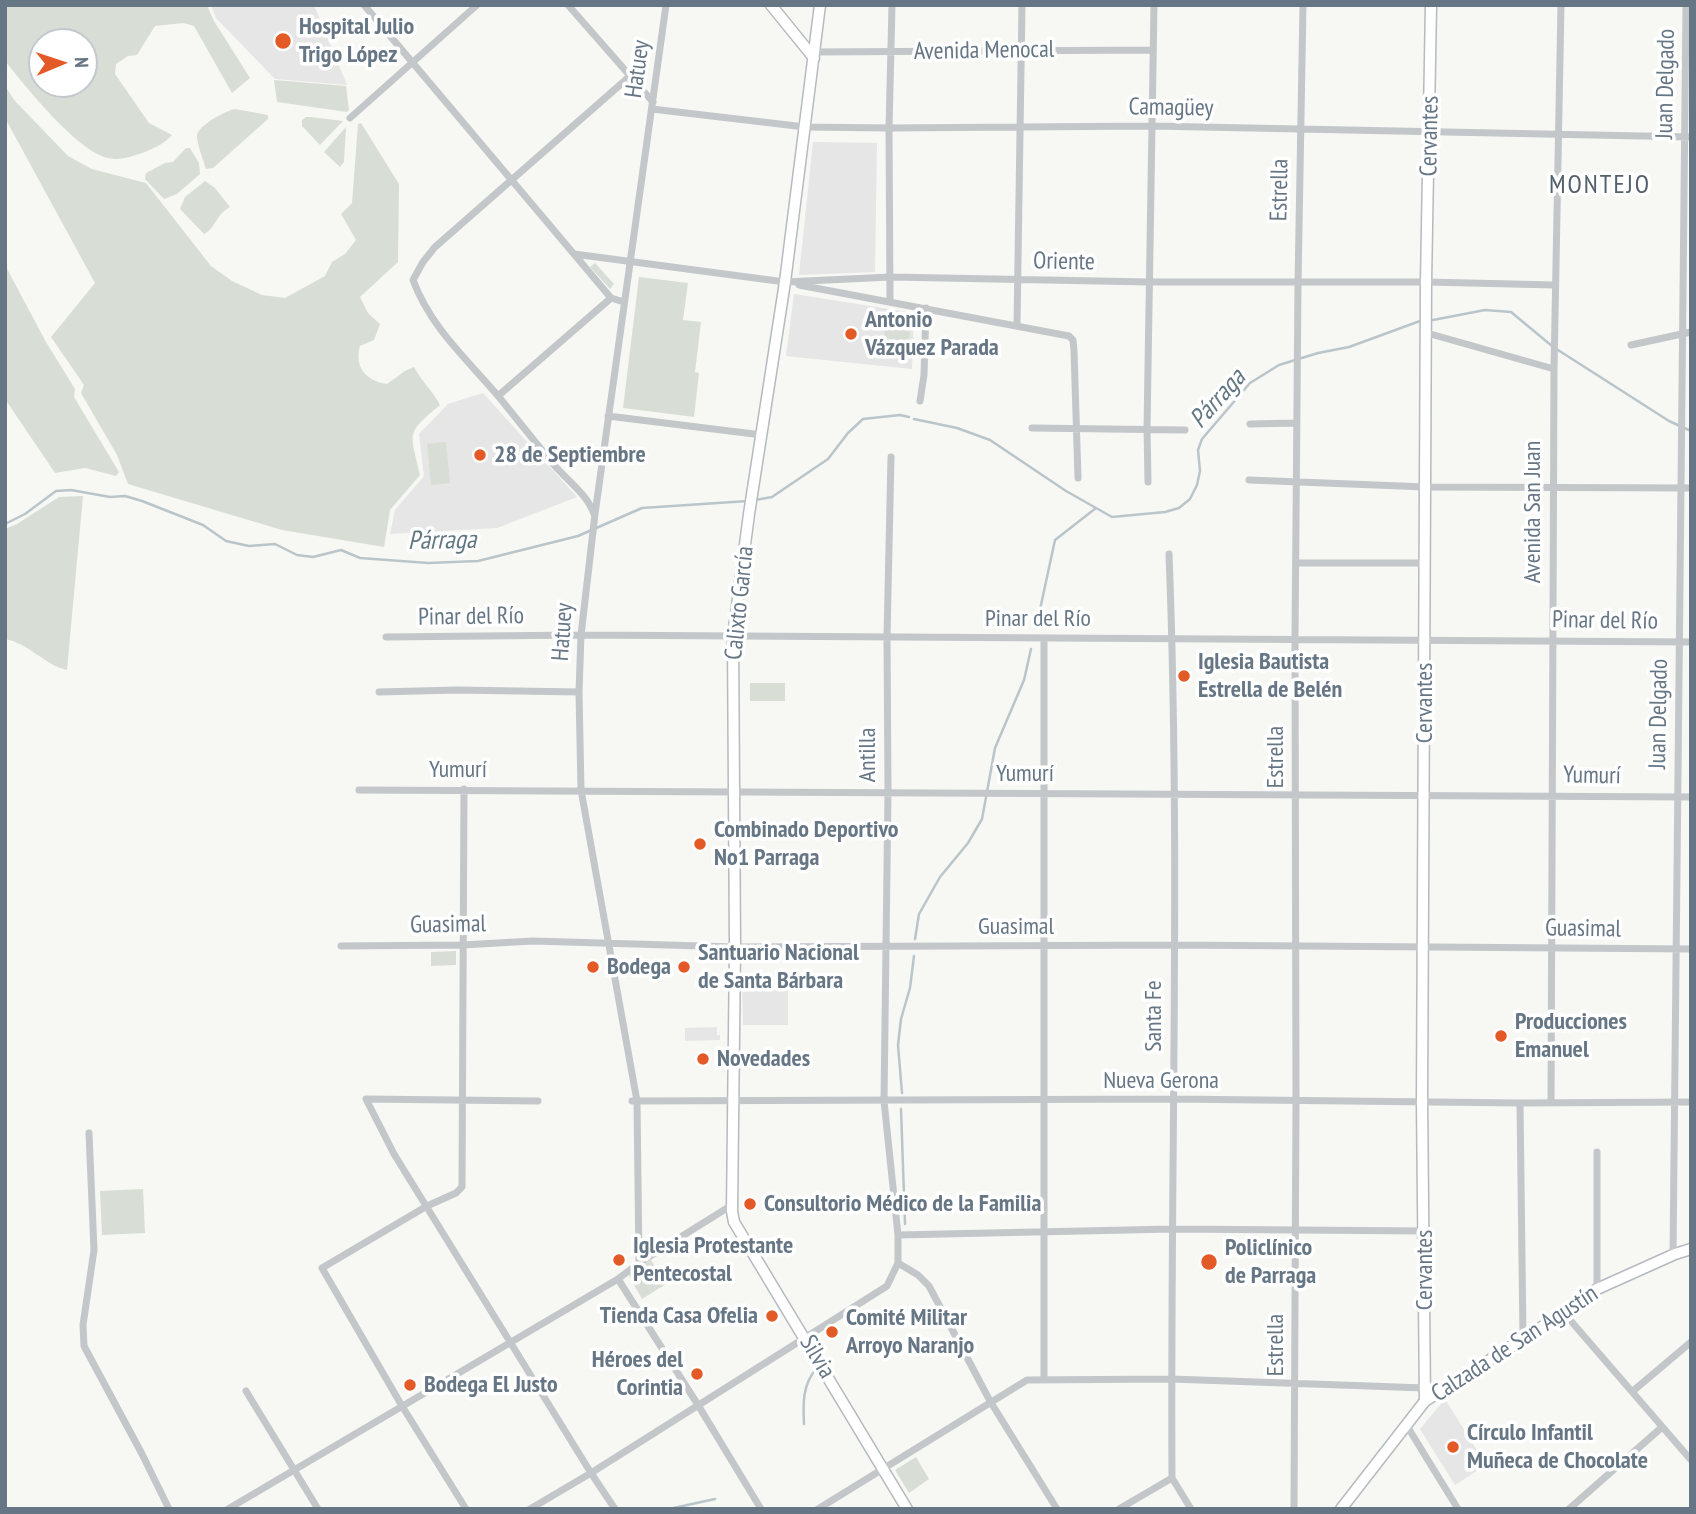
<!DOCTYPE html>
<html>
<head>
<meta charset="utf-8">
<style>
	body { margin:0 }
	#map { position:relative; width:1696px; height:1514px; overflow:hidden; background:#f7f7f4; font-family:"PT Sans Narrow",sans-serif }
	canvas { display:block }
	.frame { position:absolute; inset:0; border:7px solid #667685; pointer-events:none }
	.north { position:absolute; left:28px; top:28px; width:70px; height:70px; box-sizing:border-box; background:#fff; border:2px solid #c2c8ce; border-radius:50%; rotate:88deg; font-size:19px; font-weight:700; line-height:28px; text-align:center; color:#667685 }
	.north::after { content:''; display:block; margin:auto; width:24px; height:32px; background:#e45a27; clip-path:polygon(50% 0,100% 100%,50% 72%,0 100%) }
</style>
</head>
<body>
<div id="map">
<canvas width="1696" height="1514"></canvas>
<div class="frame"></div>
<div class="north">N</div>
</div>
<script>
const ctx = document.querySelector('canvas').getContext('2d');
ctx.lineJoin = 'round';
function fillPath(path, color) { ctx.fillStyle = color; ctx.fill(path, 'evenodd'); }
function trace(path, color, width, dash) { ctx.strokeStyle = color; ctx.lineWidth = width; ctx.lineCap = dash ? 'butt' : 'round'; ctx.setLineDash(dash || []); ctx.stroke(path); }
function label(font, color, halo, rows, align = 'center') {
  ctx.font = font + ' "PT Sans Narrow",sans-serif'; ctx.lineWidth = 7; ctx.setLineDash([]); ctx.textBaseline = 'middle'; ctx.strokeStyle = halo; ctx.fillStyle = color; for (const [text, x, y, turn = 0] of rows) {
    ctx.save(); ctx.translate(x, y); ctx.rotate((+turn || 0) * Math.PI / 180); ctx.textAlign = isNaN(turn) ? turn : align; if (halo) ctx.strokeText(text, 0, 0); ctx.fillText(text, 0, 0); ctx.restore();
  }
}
const built = new Path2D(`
	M211 5H314L347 85 275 79 216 18Z
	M813 142 877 143 875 272 799 275Z
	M794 294 914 313 912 369 786 356Z
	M483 393 577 497 497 528 390 534 395 510 424 476 419 434 448 404Z
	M788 979V1025H743L742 980Z
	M717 1027V1035H720V1040L685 1041V1028Z
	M1445 1399 1486 1465 1455 1485 1420 1429Z`);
const green = new Path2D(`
	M5 5H207L214 21 250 78 232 93 194 26 183 23 155 26 137 55 128 56 116 64 115 74 149 123 172 135C164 144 156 147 145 152 132 156 121 161 108 158 77 151 26 87 5 61ZM42 42H84V84H42Z
	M274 80 346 86 349 110 347 112 277 102Z
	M5 86 15 101 68 156 92 169 146 183 211 266 232 281 262 295 285 298 325 276 332 262 345 254 356 240 341 214 352 203 358 124 361 123 399 184 398 262 360 297 368 313 380 324 374 340 360 346C354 368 367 381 387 384L405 371 414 367C422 382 433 391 440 405 404 435 411 432 420 475L390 510 384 547 282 530 128 484 117 455 81 393 84 385 51 337 95 283 5 118Z
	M235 109 268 115V119L213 168 206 169C204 162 196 141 197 135 199 125 225 111 235 109Z
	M306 117H311L343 121 320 145 302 126V120Z
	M346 127 344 162 340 167 324 152Z
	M186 148H190L199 163 200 174 177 194 164 199 145 179 146 173 165 163 173 162Z
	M205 181 215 188 230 207C214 216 218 226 204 234L180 209 185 197Z
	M595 263 614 284 610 289 590 267Z
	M5 265 46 342 75 389 74 397 119 472 116 476 85 468 55 473 5 399Z
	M639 277 688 283 683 320 701 322 695 372 699 373 694 417 623 408Z
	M886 313 911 315 908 354 883 352Z
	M446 442 450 483 431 485 427 444Z
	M83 496 67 670C44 665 29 643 5 639V529L17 524 59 497Z
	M750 683H785V701H750Z
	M456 951V965L431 966V952Z
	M143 1189 145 1233 102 1235 100 1191Z
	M651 1260 666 1284 642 1299 628 1274Z
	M916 1457 929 1479 909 1493 895 1470Z`);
const stream = new Path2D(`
	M1433 320 1485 310 1511 312 1552 346
	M1558 350 1669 421 1691 431
	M914 419 957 428 990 440 1066 491 1112 517 1165 512 1179 508 1190 499 1197 485 1200 471 1198 450 1202 439 1250 383 1279 365 1318 353 1349 347 1420 321
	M755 500 772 497 828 459 848 433 863 419 900 415 909 417
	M5 524 25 514 56 491 71 490 110 497 125 496 142 501 203 525 226 541 249 546 275 544 297 555 313 557 341 550 360 558 428 563 478 561 578 536 642 508 748 501
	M1036 628 1055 540 1096 508
	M915 939 919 914 940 877 968 843 982 819 995 748 1024 680 1031 649
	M902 1093 898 1045 901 1019 910 988 914 956
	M901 1109 905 1224
	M804 1424C803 1405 802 1384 817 1368
	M669 1509 715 1499`);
const street = new Path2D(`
	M364 5 611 298 624 302
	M568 5 653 102
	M814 52 1153 50
	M652 109 805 127 889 128 1152 126 1691 137
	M350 118 477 5
	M574 254 785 282 891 277 1149 282H1426L1555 285
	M799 285 1069 336 1073 340 1074 351 1078 478
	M890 300 889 128 892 5
	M1017 324 1022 5
	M1427 333 1554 369
	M1631 345 1691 332
	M498 396 611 298
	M920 401 924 375 926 308
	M608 416 762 435
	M1250 424 1297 423
	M1032 428 1185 430
	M1249 480 1426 487 1691 488
	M1148 482 1147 428 1154 5
	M594 514C587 494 567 480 553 464 535 442 517 419 499 397 466 358 431 328 413 280L423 262 435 247 629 77
	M1169 554C1181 862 1170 1170 1172 1478
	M1297 563H1425
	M386 637 581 635 1691 642
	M379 692 457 690 579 692
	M464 789 462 1187 456 1193 427 1206 322 1268 402 1406 466 1509
	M359 790 1691 797
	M341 946 462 945 533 941 735 947 1174 945 1691 949
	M538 1101 366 1099 394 1154 591 1473 615 1509
	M632 1101 1173 1099 1520 1103 1691 1102
	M1520 1103 1523 1338
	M1551 1103 1554 369 1561 5
	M89 1133 94 1250 83 1325 84 1346 142 1454 169 1509
	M1597 1152V1289
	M898 1235 1173 1229 1425 1231
	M1673 1255 1686 5
	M639 1263 637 1101 581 790 579 692 581 635 595 514 666 5
	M898 1263 918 1275 929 1286 990 1401 1057 1509
	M618 1279 698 1405 761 1509
	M1564 1313 1691 1460
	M1044 1380V639
	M246 1391 318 1509
	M1633 1391 1691 1342
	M1407 1426 1458 1509
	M1172 1478 1191 1509
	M228 1509 618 1279 639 1263 732 1205
	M530 1509 591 1473 887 1286 898 1263V1235L884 1101 888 791 887 637 891 457
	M818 1509 1027 1380 1171 1379 1425 1388
	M1119 1509 1172 1478
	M1294 1509 1296 1101 1295 639 1298 283 1303 5
	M1569 1509 1661 1428`);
const secondary = new Path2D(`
	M771 5 814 58
	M820 5 785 282 749 514 733 636 735 947 732 1211 734 1222 907 1509
	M1425 1401 1422 1101 1426 282 1431 5
	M1341 1509 1425 1401 1564 1313 1597 1289 1675 1254 1691 1249`);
const markers = [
	[283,41,9,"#e45a27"],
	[851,334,7,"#e45a27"],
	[480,455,7,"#e45a27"],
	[1184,676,7,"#e45a27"],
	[700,844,7,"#e45a27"],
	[593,967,7,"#e45a27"],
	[684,967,7,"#e45a27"],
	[1501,1036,7,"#e45a27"],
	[703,1059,7,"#e45a27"],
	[750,1204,7,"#e45a27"],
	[619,1260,7,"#e45a27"],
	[1209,1262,9,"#e45a27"],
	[772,1316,7,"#e45a27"],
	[832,1332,7,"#e45a27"],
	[697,1374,7,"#e45a27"],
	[410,1385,7,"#e45a27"],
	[1453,1447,7,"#e45a27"]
];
const poiNames = [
	["Hospital Julio",299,27],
	["Trigo López",299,55],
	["Antonio",865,320],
	["Vázquez Parada",865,348],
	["28 de Septiembre",494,455],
	["Iglesia Bautista",1198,662],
	["Estrella de Belén",1198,690],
	["Combinado Deportivo",714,830],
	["No1 Parraga",714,858],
	["Santuario Nacional",698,953],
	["de Santa Bárbara",698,981],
	["Bodega",607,967],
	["Producciones",1515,1022],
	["Emanuel",1515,1050],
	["Novedades",717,1059],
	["Consultorio Médico de la Familia",764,1204],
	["Iglesia Protestante",633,1246],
	["Pentecostal",633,1274],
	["Policlínico",1225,1248],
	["de Parraga",1225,1276],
	["Tienda Casa Ofelia",758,1316,"right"],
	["Comité Militar",846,1318],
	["Arroyo Naranjo",846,1346],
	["Héroes del",683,1360,"right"],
	["Corintia",683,1388,"right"],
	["Bodega El Justo",424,1385],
	["Círculo Infantil",1467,1433],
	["Muñeca de Chocolate",1467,1461]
];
const streetNames = [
	["Avenida Menocal",984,51,-1],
	["Hatuey",638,69,-82],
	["Juan Delgado",1666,84,-89],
	["Camagüey",1171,108,1],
	["Cervantes",1430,136,-89],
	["Estrella",1280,190,-89],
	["Oriente",1064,262,1],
	["Avenida San Juan",1533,512,-90],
	["Calixto García",740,603,-84],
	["Pinar del Río",471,617,-1],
	["Pinar del Río",1038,619],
	["Pinar del Río",1605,621,1],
	["Hatuey",563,632,-86],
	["Cervantes",1425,703,-90],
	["Juan Delgado",1659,714,-89],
	["Antilla",868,755,-90],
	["Estrella",1276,757,-90],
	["Yumurí",458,770],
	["Yumurí",1025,774],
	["Yumurí",1592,776,1],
	["Guasimal",448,925,-1],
	["Guasimal",1016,927],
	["Guasimal",1583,929,1],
	["Santa Fe",1154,1016,-90],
	["Nueva Gerona",1161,1081],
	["Cervantes",1425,1270,-90],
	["Calzada de San Agustín",1515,1344,-33],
	["Estrella",1276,1345,-90],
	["Silvia",817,1357,59]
];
const neighbourhoodNames = [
	["MONTEJO",1600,186]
];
const waterNames = [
	["Párraga",1218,399,-48],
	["Párraga",442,541,-1]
];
fillPath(built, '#e5e6e5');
fillPath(green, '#d8ded5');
trace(stream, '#bac5ca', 2.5);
trace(secondary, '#b5babf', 13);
trace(street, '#c3c7ca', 7);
trace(secondary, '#fff', 10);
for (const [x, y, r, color] of markers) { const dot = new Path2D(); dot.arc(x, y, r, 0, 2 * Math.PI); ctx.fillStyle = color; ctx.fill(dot); trace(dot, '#fff', 2.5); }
label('bold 24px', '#667685', '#fff', poiNames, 'left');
label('24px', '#667685', '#fff', streetNames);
ctx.letterSpacing = '2px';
label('26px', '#54606a', '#fff', neighbourhoodNames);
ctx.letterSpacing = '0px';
label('italic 26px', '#627781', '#fff', waterNames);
</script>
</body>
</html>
